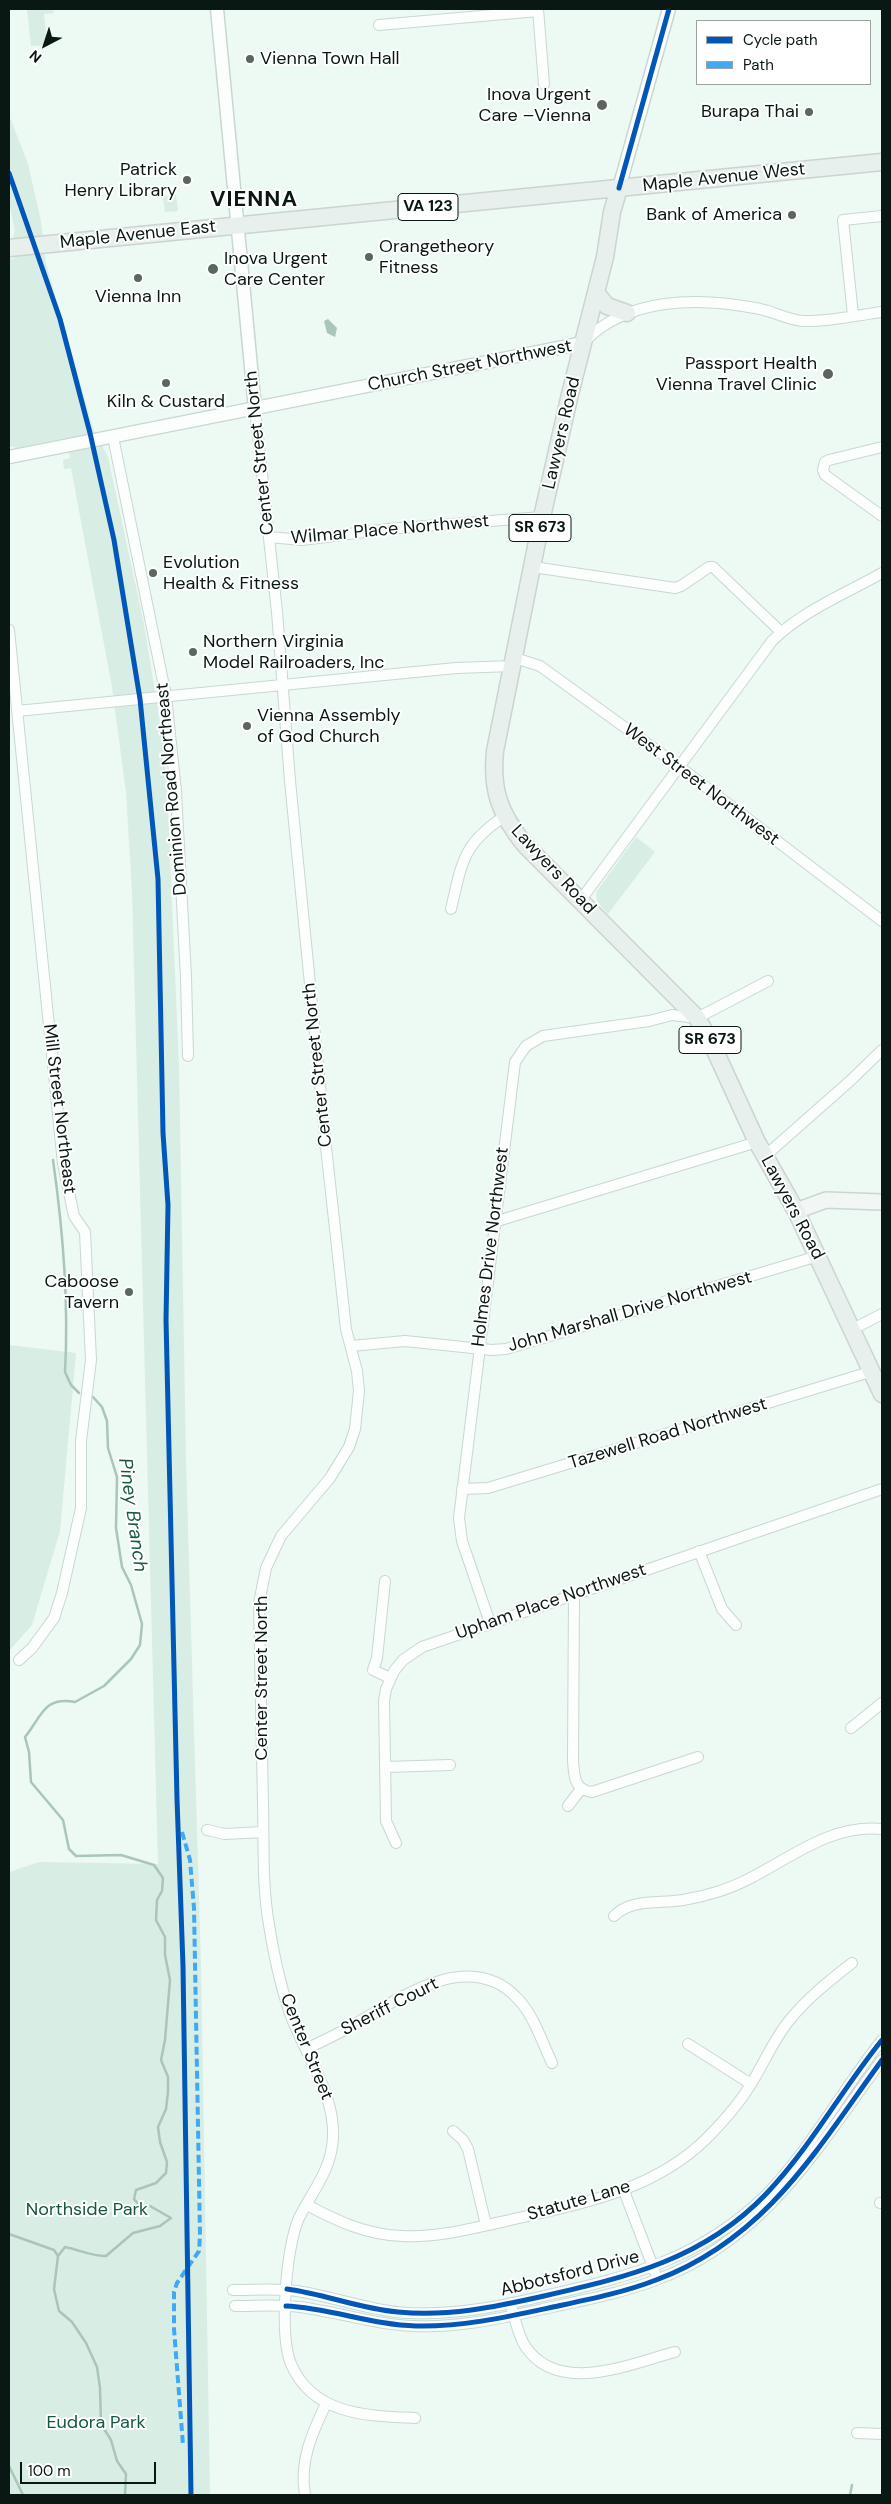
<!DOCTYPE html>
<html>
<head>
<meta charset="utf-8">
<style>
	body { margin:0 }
	#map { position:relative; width:891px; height:2504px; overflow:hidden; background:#edf9f3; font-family:"DM Sans",sans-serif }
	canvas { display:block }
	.frame { position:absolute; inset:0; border:10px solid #091812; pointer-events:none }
	.legend { position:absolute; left:696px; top:20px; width:175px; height:65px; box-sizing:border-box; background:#fff; border:1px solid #9da3a0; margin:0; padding:6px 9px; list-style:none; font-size:15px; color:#091812 }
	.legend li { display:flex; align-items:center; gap:10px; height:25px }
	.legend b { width:25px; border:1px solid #9da3a0 }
	.north { position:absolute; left:20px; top:20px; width:50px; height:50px; -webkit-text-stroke:4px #fff; paint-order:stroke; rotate:220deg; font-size:14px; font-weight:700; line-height:20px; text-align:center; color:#091812 }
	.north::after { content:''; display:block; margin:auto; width:18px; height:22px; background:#091812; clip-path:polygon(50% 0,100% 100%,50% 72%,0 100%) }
	.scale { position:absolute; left:20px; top:2462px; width:136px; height:22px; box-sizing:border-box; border:2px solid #091812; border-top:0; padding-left:6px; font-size:15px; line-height:18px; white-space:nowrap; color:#091812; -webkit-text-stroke:4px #fff; paint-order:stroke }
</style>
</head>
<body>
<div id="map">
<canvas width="891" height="2504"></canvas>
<div class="frame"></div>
<ul class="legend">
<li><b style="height:6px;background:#0057b8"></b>Cycle path</li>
<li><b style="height:6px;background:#3fa9f5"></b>Path</li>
</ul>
<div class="north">N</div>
<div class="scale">100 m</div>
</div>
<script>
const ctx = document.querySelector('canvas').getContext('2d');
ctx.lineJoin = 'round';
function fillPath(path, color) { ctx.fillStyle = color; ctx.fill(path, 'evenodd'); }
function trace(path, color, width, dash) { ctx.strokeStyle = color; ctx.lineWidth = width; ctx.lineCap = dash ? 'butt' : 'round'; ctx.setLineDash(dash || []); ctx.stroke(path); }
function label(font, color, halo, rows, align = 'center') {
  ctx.font = font + ' "DM Sans",sans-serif'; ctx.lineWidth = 4; ctx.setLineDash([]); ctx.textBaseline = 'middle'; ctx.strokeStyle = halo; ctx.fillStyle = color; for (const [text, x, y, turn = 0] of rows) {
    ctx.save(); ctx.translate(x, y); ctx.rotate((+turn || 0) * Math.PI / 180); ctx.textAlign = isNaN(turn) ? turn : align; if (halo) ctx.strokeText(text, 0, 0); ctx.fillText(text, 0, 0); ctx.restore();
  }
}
const green = new Path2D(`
	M27 9H53L54 13 44 14 47 45 31 46Z
	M9 115 28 164 41 221 46 263 93 428 108 457 144 624 162 734 167 786 179 1067 186 1462 201 1967 210 2495H9V1872L39 1862 158 1864 132 891 126 792 112 687 71 468 64 469 63 460 70 458 66 438 18 448 9 446V259L16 258 9 256V248L15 231 9 201Z
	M176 195 178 211 165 212 163 197Z
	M636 837 655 852 608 914C601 906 594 901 597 891Z
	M9 1345 76 1353 60 1531 32 1625 9 1651Z`);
const water = new Path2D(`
	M328 319 337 328 335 337 327 333 324 321Z`);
const stream = new Path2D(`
	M53 1160C63 1230 69 1301 65 1372L71 1385 79 1393
	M93 1397 102 1407 107 1421 108 1448 117 1477 116 1528 122 1567 131 1585 142 1624 140 1645 131 1659 104 1686 75 1702C44 1696 42 1716 25 1737L29 1752 31 1782 63 1820 69 1849 76 1856 121 1855 154 1865 163 1878 162 1891 157 1900 156 1920 165 1937V1955L170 1980 165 2040 161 2060 168 2077V2092L166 2109 158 2127 160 2142 167 2162 166 2173 156 2183 136 2190 134 2199 139 2205 150 2206 171 2218 160 2226 133 2233 106 2256C91 2256 80 2250 65 2247L58 2256 54 2289 59 2311 72 2322 86 2343 97 2367 100 2388 101 2424 111 2440 117 2461 126 2474 125 2495
	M9 2234 54 2250 58 2256
	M9 2466 23 2495
	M850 2495 852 2485`);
const minor = new Path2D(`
	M538 9 544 84
	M379 25 538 11
	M853 315 843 220 882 216
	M584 342C627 297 699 297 755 308 771 310 787 320 803 321 829 322 857 315 882 312
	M255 409 277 612 290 781 327 1156 346 1329 357 1371 359 1391 355 1429 349 1447 330 1478 281 1536 266 1568 259 1603C260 1670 262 1737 263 1804 264 1844 262 1885 269 1925 274 1956 281 1989 292 2019 307 2057 335 2095 333 2137 332 2169 313 2190 299 2218 286 2246 279 2335 291 2364 313 2415 367 2416 415 2418
	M113 437 166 696 176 791 186 977 188 1056
	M882 447 829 460 825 462 823 470 825 475 882 516
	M269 537 302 540 388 529 542 517
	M533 567 675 588 681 586 709 567H713L781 632
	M9 630 63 1164 74 1216 85 1232 91 1360 81 1441V1508L62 1593 54 1618 32 1648 19 1660
	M515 658 540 666 685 771 882 921
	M17 711 456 668 513 666
	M580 901 772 641C802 611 845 594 882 573
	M451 909C462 863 462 844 505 816
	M765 1156 850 1081 882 1050
	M494 1222 757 1142
	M853 1329 882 1314
	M351 1346 405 1341 492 1350 506 1349 818 1256
	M462 1489 488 1488 873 1371
	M699 1551 722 1609 736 1625
	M385 1581 377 1658 373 1670 390 1678
	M574 1595 573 1760C574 1776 574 1790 592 1792L698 1757
	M490 1623 462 1541 459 1518 515 1062 526 1046 543 1036 649 1021 672 1015 697 1018 768 981
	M851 1728 882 1703
	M385 1767 450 1765
	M568 1806 581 1789
	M207 1830 225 1834 263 1832
	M396 1843 386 1821 384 1701 386 1689 394 1671 403 1660 422 1647 882 1489
	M614 1916C632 1898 660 1904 683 1900 696 1898 708 1895 720 1891 776 1873 820 1823 882 1829
	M688 2044 751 2084
	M306 2049C323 2041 340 2033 357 2023 402 1996 471 1948 518 1999 534 2016 542 2042 552 2063
	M453 2131 463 2140 468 2149 486 2225
	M624 2191 655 2272
	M880 2203H882
	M307 2205C337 2221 367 2235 402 2236 438 2238 472 2228 506 2221 578 2204 652 2192 706 2139 723 2122 739 2104 751 2084 764 2063 773 2041 788 2022 806 1999 829 1981 852 1963
	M233 2290C254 2290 276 2288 297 2291 335 2297 371 2311 409 2313 457 2315 502 2306 548 2295 632 2276 702 2258 766 2195 811 2149 842 2090 882 2040
	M235 2306C257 2306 279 2304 300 2307 338 2312 376 2325 415 2326 464 2328 510 2316 557 2306 590 2299 624 2292 656 2280 765 2240 817 2148 882 2060
	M512 2309C516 2322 518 2335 525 2346 558 2396 629 2364 675 2352
	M857 2433 882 2434
	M305 2495C299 2462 312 2433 326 2404`);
const tertiary = new Path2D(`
	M217 9 255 409
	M619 188 669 9
	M9 457 583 343`);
const secondary = new Path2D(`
	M796 1211 826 1200 882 1202`);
const primary = new Path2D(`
	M619 188 612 212 605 257 570 394 542 517 495 751C491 791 500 814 525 845L697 1018 711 1042 757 1142 796 1211 882 1394
	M9 248 882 162
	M596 293 607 306 627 313`);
const quiet = new Path2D(`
	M182 1832 190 1860 194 1908 200 2235 199 2251 177 2283 174 2292V2329L183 2445`);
const cycleway = new Path2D(`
	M9 173 60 319 90 433 114 540 140 699 158 879 163 1133 168 1205 166 1320 177 1799 183 1966 191 2495
	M619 188 669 9
	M287 2289C325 2294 360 2309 398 2312 448 2317 495 2307 544 2296 628 2277 704 2259 766 2194 811 2147 842 2089 882 2040
	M286 2306C330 2308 372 2325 416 2326 465 2327 511 2316 558 2306 591 2299 625 2292 656 2280 766 2239 817 2149 882 2060`);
const markers = [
	[250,59,5,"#596761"],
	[602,105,6,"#596761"],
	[809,112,5,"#596761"],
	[187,180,5,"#596761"],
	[792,215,5,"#596761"],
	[369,257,5,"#596761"],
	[213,269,6,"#596761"],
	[138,278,5,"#596761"],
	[828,374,6,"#596761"],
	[166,383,5,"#596761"],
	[153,573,5,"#596761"],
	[193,652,5,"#596761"],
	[247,726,5,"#596761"],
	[129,1292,5,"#596761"]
];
const shields = [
	[428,207,60],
	[540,528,62],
	[710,1040,62]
];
const shieldNames = [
	["VA 123",428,207],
	["SR 673",540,528],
	["SR 673",710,1040]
];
const poiNames = [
	["Vienna Town Hall",260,59],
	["Inova Urgent",591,95,"right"],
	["Care –Vienna",591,116,"right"],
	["Burapa Thai",799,112,"right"],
	["Patrick",177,170,"right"],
	["Henry Library",177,191,"right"],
	["Bank of America",782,215,"right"],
	["Orangetheory",379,247],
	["Fitness",379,268],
	["Inova Urgent",224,259],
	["Care Center",224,280],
	["Vienna Inn",138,297,"center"],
	["Passport Health",817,364,"right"],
	["Vienna Travel Clinic",817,385,"right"],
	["Kiln & Custard",166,402,"center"],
	["Evolution",163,563],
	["Health & Fitness",163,584],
	["Northern Virginia",203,642],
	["Model Railroaders, Inc",203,663],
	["Vienna Assembly",257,716],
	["of God Church",257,737],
	["Caboose",119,1282,"right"],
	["Tavern",119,1303,"right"]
];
const streetNames = [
	["Maple Avenue West",724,178,-6],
	["Maple Avenue East",138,235,-6],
	["Church Street Northwest",470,366,-11],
	["Lawyers Road",562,433,-77],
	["Center Street North",260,453,-96],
	["Wilmar Place Northwest",390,530,-5],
	["West Street Northwest",701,785,37],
	["Dominion Road Northeast",172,789,-95],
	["Lawyers Road",553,870,47],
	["Center Street North",318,1065,-96],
	["Mill Street Northeast",59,1109,83],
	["Lawyers Road",792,1208,62],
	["Holmes Drive Northwest",491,1247,-83],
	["John Marshall Drive Northwest",630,1312,-16],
	["Tazewell Road Northwest",668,1434,-17],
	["Upham Place Northwest",551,1602,-19],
	["Center Street North",262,1678,-90],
	["Sheriff Court",390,2007,-27],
	["Center Street",306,2047,68],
	["Statute Lane",579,2201,-16],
	["Abbotsford Drive",570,2274,-14]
];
const parkNames = [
	["Northside Park",87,2210],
	["Eudora Park",96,2423]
];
const waterNames = [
	["Piney Branch",132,1515,82]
];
const districtNames = [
	["VIENNA",254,200]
];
fillPath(green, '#d8ede4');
fillPath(water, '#a9c6b9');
trace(stream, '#a9c6b9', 2.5);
trace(minor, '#cad7d1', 12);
trace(tertiary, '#cad7d1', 15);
trace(secondary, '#cad7d1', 18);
trace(primary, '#ccd3d0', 19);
trace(minor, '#fcfefd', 10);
trace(tertiary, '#fcfefd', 12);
trace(secondary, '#f2f6f5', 15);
trace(primary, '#e7f0ec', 16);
trace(quiet, '#3fa9f5', 4, [8, 4]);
trace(cycleway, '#0057b8', 5);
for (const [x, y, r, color] of markers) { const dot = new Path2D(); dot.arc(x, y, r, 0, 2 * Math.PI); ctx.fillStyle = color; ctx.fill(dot); trace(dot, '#fff', 2); }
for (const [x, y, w] of shields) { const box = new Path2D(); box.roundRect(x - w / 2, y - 13.5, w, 27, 4); ctx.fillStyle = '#fff'; ctx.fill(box); trace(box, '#091812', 1); }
label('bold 16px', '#091812', null, shieldNames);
label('18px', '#091812', '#fff', poiNames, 'left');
label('18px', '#091812', '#fff', streetNames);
label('18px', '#145741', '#fff', parkNames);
label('italic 19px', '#175943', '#fff', waterNames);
ctx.letterSpacing = '1px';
label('bold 22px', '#091812', '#fff', districtNames);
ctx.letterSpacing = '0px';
</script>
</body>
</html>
